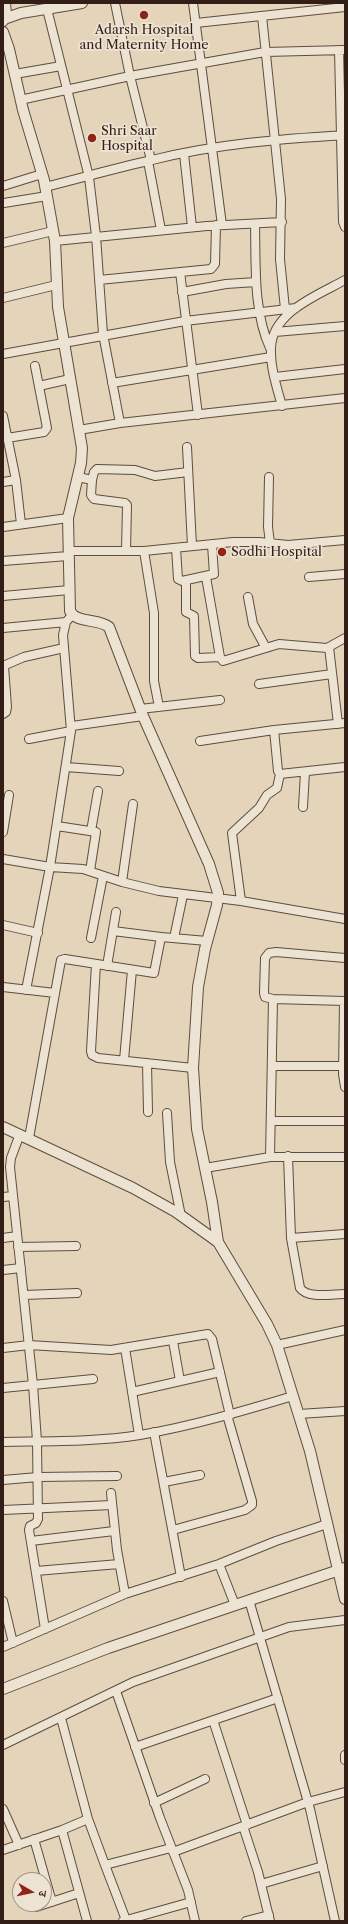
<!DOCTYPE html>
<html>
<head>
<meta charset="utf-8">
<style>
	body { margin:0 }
	#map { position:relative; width:348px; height:1924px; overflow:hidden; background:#e4d4b9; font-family:"Libre Caslon Text","Noto Serif Devanagari",serif }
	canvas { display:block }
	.frame { position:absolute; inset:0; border:4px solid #331e17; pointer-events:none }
	.north { position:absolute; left:12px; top:1872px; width:40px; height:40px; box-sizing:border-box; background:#ede3d2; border:1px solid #a39487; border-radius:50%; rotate:99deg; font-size:11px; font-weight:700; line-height:16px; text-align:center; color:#331e17 }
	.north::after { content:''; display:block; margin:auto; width:14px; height:18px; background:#8f2418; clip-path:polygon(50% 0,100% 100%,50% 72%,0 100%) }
</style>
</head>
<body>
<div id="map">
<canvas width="348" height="1924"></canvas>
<div class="frame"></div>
<div class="north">उ</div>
</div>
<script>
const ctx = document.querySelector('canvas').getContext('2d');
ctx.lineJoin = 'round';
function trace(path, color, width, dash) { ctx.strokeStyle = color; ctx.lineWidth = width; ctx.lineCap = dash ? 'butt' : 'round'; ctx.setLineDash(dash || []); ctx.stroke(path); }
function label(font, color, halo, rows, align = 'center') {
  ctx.font = font + ' "Libre Caslon Text",serif'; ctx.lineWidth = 3.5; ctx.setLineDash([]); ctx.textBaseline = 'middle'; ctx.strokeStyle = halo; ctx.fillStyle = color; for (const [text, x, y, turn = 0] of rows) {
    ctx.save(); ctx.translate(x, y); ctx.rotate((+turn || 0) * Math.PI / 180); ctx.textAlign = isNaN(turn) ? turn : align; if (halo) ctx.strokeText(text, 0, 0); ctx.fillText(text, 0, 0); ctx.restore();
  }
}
const minor = new Path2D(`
	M115 3 130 76 151 160
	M193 3 222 225
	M47 9 89 177 96 236 103 334 120 423
	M262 16 281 199 280 259 285 309
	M196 23 345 7
	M339 50 343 222 345 227
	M15 74 61 66
	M20 100 130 76 265 52 345 50
	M184 154 192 227
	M148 161 161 230
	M3 186 42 174
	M45 187C81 178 116 168 152 160 215 144 280 139 345 135
	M4 203 47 196
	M255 224C256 264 253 311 270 348
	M55 241 207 226 282 222
	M3 243 53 231
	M180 272 198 415
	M99 280 211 269 215 264 216 225
	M182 292 226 284 256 282
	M3 298 56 285
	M275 332 345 326
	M3 354 185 321 296 308
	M275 377 345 369
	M112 383 271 357
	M39 386 70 379
	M282 406C277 388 270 367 271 348 272 312 318 295 345 280
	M3 416 16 480 21 524
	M79 430 120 423 345 398
	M7 438 44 432 47 428 35 366
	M187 447 192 546
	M78 477 92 480 94 472 97 469 135 470 155 476 188 472
	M269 477 268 527 270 543
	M92 480 91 495 94 499 125 503 127 505 126 551
	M3 482 16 480
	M3 527 68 518
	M176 548 178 579 182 581 214 574 212 545
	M68 551H144L233 542H259L288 545 345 540
	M144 551 154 613V681L159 707
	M3 561 68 556
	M206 577 220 657 223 661 279 644 327 648 345 638
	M309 577 345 574
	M186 581V612L194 616 195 656 198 658 220 657
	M3 596 69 590
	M248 597 253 624 266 648
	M3 628 66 622
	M329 647 338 724
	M3 666 24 657 64 648
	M259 684 332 674
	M140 709 220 700
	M3 714 6 712 7 707 4 666
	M72 726 143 716
	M274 730 278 771 280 774 345 767
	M29 739 71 731
	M200 741 274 730 345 723
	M66 767 119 771
	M303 807 305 772
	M57 826 96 832 90 871
	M91 831 98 791
	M3 832 9 795
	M3 859 50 867 83 869 122 882 159 891 241 901 345 919
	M122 882 133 804
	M241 901 232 833 259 808 267 795 277 788 280 774
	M3 925 38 933
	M113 931 161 937
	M91 938 103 876
	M174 938 183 895
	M345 958 276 952 269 953 265 958 264 993 265 997 273 999 345 1001
	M96 964 91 1051 92 1055 98 1058 193 1068
	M107 966 116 912
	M3 987 55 993
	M26 990 50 867 71 731 63 635 66 622 72 615
	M344 1001 343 1074 345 1087
	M124 1060 132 970
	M147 1063 148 1112
	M272 1066H344
	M167 1113 170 1162 181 1216
	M272 1121H345
	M20 1134 11 1158 10 1167 33 1385 37 1441 38 1519 36 1523 30 1526 29 1530 45 1629
	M29 1138 61 960 65 959 154 973 161 937 207 941
	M288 1156 291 1238 300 1288C308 1299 332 1294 345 1294
	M270 1157 273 999
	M205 1168 270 1157H345
	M3 1197 13 1196
	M3 1238 17 1236
	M291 1238 345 1234
	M18 1247 76 1246
	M3 1270 21 1268
	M24 1295 77 1293
	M173 1341 180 1381
	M277 1345 345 1330
	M3 1348 29 1345 111 1350 208 1334 212 1339 230 1415
	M125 1348 139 1435
	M3 1388 93 1379
	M132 1392 220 1372
	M299 1414 345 1411
	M154 1432 181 1577
	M3 1442C48 1441 95 1442 140 1435 192 1426 243 1411 293 1396
	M3 1480 38 1477 117 1476
	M164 1482 200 1475
	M111 1493 117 1550 125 1594
	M3 1510 112 1505
	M173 1530 245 1510 252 1505V1501L227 1415
	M31 1541 114 1531
	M219 1564 235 1605
	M36 1571 119 1564
	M249 1600 310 1809 335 1921
	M3 1601 13 1643
	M3 1647 125 1594 219 1564 276 1541 327 1524
	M116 1691 160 1818 188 1890 195 1921
	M61 1718 88 1819 105 1865 171 1848
	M213 1720 247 1825
	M3 1745 133 1682 289 1627 345 1620
	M135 1747 278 1698
	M345 1755V1760
	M154 1803 205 1779
	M3 1809 19 1845
	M243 1826 258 1872 270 1921
	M62 1830 87 1921
	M34 1839 52 1902
	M3 1850 62 1830 88 1819
	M173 1852 308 1802 345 1792
	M105 1865 126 1920
	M261 1884 323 1866
	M36 1907 79 1893
	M123 1921 191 1902
	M246 1921 269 1915`);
const tertiary = new Path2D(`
	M4 19 21 13 82 3
	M3 21 6 14 5 3
	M3 32 9 49 23 110 44 180 55 241 58 307 82 448 81 463 68 518 70 611C77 624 98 618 109 627L143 716 209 864 218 893 217 905 205 949 198 987 193 1068 197 1129 212 1202 218 1242
	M3 1127 133 1188 176 1212 218 1242 267 1324 277 1345 310 1451 345 1599
	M3 1689 108 1648 345 1568`);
const markers = [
	[144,15,5,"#8f2418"],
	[92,138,5,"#8f2418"],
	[222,552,5,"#8f2418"]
];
const poiNames = [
	["Adarsh Hospital",144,30,"center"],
	["and Maternity Home",144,45,"center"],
	["Shri Saar",101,131],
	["Hospital",101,146],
	["Sodhi Hospital",231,552]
];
trace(minor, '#5f4c40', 10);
trace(tertiary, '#5f4c40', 12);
trace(minor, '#ede3d2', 8);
trace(tertiary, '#ede3d2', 10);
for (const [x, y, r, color] of markers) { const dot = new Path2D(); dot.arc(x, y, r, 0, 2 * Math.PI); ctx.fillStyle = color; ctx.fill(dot); trace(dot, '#ede3d2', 1.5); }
label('13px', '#331e17', '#ede3d2', poiNames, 'left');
</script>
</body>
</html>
